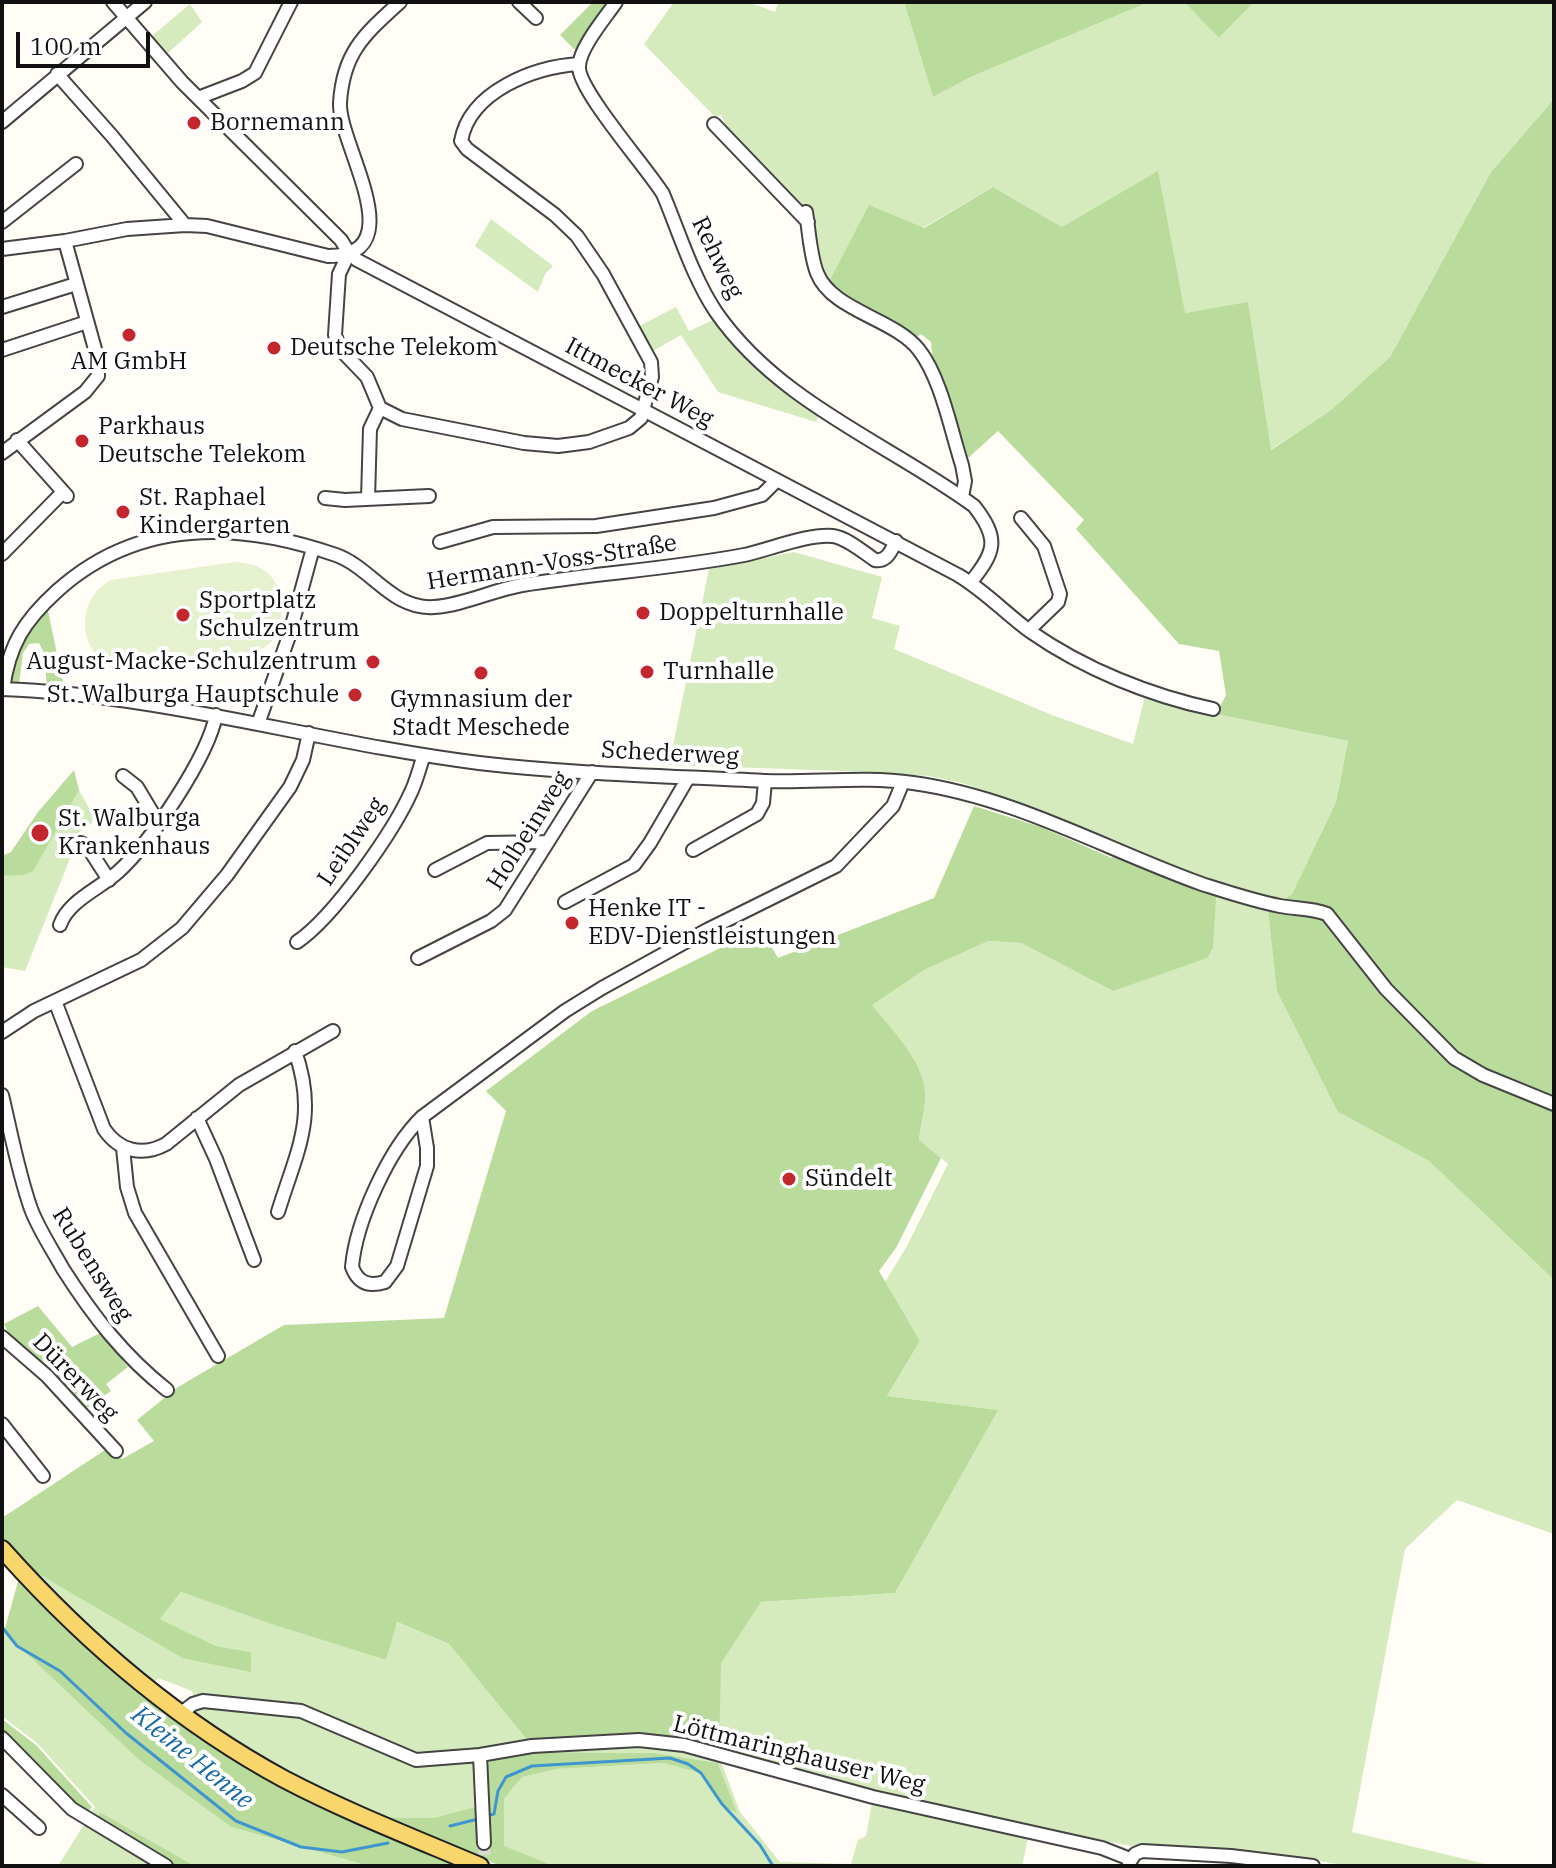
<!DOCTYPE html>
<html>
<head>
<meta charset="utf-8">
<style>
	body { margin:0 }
	#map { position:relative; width:1556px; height:1868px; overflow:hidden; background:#fffdf5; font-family:"IBM Plex Serif",serif }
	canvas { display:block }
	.frame { position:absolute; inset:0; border:4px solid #111; pointer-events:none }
	.scale { position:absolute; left:16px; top:32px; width:134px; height:36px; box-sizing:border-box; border:4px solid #111; border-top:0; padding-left:10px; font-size:24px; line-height:28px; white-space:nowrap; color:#111; -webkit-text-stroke:6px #fff; paint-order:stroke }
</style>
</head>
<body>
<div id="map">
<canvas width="1556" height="1868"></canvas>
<div class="frame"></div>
<div class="scale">100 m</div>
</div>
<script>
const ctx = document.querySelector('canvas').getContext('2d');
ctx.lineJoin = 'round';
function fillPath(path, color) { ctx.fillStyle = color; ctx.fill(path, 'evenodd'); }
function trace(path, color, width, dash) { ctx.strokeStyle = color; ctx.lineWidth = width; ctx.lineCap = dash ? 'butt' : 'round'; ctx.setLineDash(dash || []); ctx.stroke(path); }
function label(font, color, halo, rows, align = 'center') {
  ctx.font = font + ' "IBM Plex Serif",serif'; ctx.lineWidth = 8; ctx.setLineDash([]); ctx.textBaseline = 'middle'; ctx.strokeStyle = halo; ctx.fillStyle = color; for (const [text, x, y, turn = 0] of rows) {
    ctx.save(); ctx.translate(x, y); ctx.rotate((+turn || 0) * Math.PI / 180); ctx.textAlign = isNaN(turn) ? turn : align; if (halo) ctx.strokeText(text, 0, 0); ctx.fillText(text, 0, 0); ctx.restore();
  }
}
const green = new Path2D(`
	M674 2H748L775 12 778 2H904L933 97 973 76 1149 2H1184L1219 38 1254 2H1554V99L1491 172 1390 357 1331 410 1270 450 1248 303 1185 313 1062 227 993 187 829 282 821 272 797 209 732 139 721 115 715 117 644 44Z
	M190 4 202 22 167 54 152 36Z
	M491 219 553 266 545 274 538 292 475 246Z
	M676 307 689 331 713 320 774 384 818 416 816 422 718 392 681 335 653 351 639 326Z
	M794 552 882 577 872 618 900 626 894 649 1052 715 1133 744 1145 696 1216 714 1348 741 1336 802 1292 894 1279 902 1338 1112 1429 1161 1554 1280V1534L1457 1500 1405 1549 1352 1832 1494 1866H1348L1319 1861 1131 1846 819 1783 719 1756 740 1812 780 1862 851 1864 858 1840 866 1836 873 1797 1028 1838 1022 1866H554L504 1847V1799L522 1777 557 1769 664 1763 699 1773 721 1806 736 1812 718 1763 654 1753 537 1752 494 1756 486 1804 433 1818 377 1817 296 1779 198 1720 191 1711 196 1706 192 1691 158 1678 152 1687 23 1565 182 1658 251 1652 216 1646 160 1619 181 1592 274 1625 386 1660 396 1622 449 1644 532 1746 622 1741 719 1755 720 1663 761 1602 895 1593 997 1410 887 1396 920 1341 885 1282 907 1246 948 1164 919 1140C920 1127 924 1115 925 1103 929 1065 893 1032 871 1005L924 970 987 941 1021 943 1113 991 1192 875 1040 811 962 783 929 776 874 772 669 765 709 569Z
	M79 790 94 817 91 824 64 842 71 856 25 971 2 967V876H9L45 847Z
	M2 1628 139 1760 231 1827 369 1866H195L100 1812 156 1866H58L95 1807 38 1744 2 1716Z`);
const forest = new Path2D(`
	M593 2H614L578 53 560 35Z
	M904 2H1149L973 76 933 97Z
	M1184 2H1254L1219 38Z
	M1554 99V1280L1429 1161 1338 1112 1277 991 1267 900 1279 902 1292 894 1336 802 1348 741 1216 714 1226 695 1219 651 1179 644 1076 529 1084 520 998 431 968 458 953 436 933 362 931 342 921 334 915 338 856 305 829 282 869 205 924 228 993 187 1062 227 1158 171 1185 313 1248 302 1271 450 1331 410 1390 357 1491 172Z
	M47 606 64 688 47 686 44 653 39 643 29 644 23 653 19 684H8L25 635Z
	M74 770 79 790 33 871 23 875 2 876V856L11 852 38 812Z
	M974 806 1041 827 1112 858 1117 843 1217 883 1213 948 1207 958 1113 991 1021 943 988 941 924 970 872 1005C893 1032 929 1065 925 1102 924 1115 920 1127 919 1140L941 1158 896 1248 879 1271 920 1341 887 1396 998 1410 895 1593 761 1602 721 1663 719 1755 622 1741 532 1746 449 1644 397 1622 386 1660 274 1625 181 1592 160 1619 216 1646 251 1652V1672L182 1658 23 1565 2 1539V1518L108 1448 122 1459 154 1441 137 1420 178 1387 284 1325 444 1318 506 1111 486 1091 592 1011 761 928 778 958 934 898Z
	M38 1306 72 1347 100 1333 128 1367 106 1384 111 1391 85 1409 10 1335 4 1324Z
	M19 1578 88 1648 152 1700 369 1827 455 1866H369L231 1827 139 1760 4 1632Z
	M2 1719 36 1745 92 1807 86 1814 66 1800 41 1768 2 1729Z
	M537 1752 655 1753 718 1763 737 1813 721 1806 699 1773 664 1763 557 1769 522 1777 504 1799V1846L554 1866H501L377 1817 433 1818 486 1804 485 1771 493 1756Z
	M100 1812 195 1866H176L98 1819Z`);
const pitch = new Path2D(`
	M235 562C246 563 256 564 265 571 283 583 286 618 276 636 270 646 260 650 250 654L124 672C79 662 71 601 111 580Z`);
const stream = new Path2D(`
	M2 1627 17 1646 60 1671 126 1733 236 1821 301 1847 342 1852 388 1843
	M486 1816 494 1814 498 1791 506 1777 532 1766 670 1758 688 1764 701 1773 722 1804 760 1845 773 1866
	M450 1826 478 1819`);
const minorTunnel = new Path2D(`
	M484 1843 485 1866`);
const minor = new Path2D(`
	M113 2 182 82 341 240 349 253 357 260 958 575C985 591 1006 614 1031 632 1084 669 1151 696 1213 709
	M519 2 536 18
	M616 2C606 17 580 47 579 66 577 89 647 168 663 194 679 232 693 278 716 312 779 403 888 443 974 506 1000 539 995 552 971 582
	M57 74 112 136 185 225
	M198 98 242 81 255 73 291 2
	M2 122 145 2
	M714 124 808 222
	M806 212C809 231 810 255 817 273 832 311 894 318 919 350 941 378 951 431 962 465L965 481 962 497
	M2 222 76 164
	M2 249 65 241 127 229 185 225 207 226 328 256C415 256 338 144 340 103 343 52 365 34 400 2
	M349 253 339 274 335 335 340 349 367 377 380 408 370 429 368 499
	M2 307 76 284
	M2 350 87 322
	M380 408 402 419 524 443 558 446 589 442 629 428 641 418 652 377 651 362 603 274 577 236 555 215 467 149 461 141C470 91 534 67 579 64
	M17 440 67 496
	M2 453 85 392 98 376V360L65 241
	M325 498 345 500 429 496
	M1021 518 1044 546 1060 594 1058 602 1029 630
	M440 542 493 527 596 526 714 508 762 495 777 480
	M2 554 63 492
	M2 689C164 695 319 743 479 763 573 774 669 776 764 781 814 783 864 776 913 783 1015 797 1107 850 1202 884 1227 892 1254 901 1280 906 1296 909 1312 908 1327 914L1386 989 1454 1058 1483 1075 1554 1104
	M3 689C9 645 24 621 57 591 138 518 238 521 336 555 372 568 392 610 434 607 464 605 493 590 522 585 596 573 671 569 744 555 768 550 810 533 833 536 847 538 863 552 875 560 887 562 891 551 896 541
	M258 724 289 636 313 548
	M123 776 137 787 158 822
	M81 843 89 849 109 880
	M693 850 757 814 763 803 765 781
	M435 870 487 843 548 842
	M565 902 634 865 650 843 688 778
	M60 925C68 901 99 889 118 872 150 843 208 757 216 715
	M297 942C334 917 394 831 412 790 417 779 420 766 424 755
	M418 958 491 921 505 910 592 772
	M55 1001 104 1129C119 1151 142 1157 166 1144L239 1085 333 1031
	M2 1032 34 1011 141 960 182 928 227 875 290 787 303 760 309 733
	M2 1095C11 1133 18 1172 31 1209 39 1230 52 1249 63 1269 93 1316 123 1355 167 1390
	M422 1117 427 1148V1166L397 1266 385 1282C369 1287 358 1283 352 1267 356 1221 389 1149 422 1117L565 1011 602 988 707 930 836 866 893 806 903 782
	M197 1118 216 1159 254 1260
	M123 1148 127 1187 135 1213 218 1356
	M278 1212C297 1150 318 1117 295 1051
	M2 1337 47 1376 116 1451
	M2 1424 43 1476
	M180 1714 193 1704 203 1701 301 1711 416 1760 480 1755 532 1746 639 1740 684 1745 873 1797 1102 1848 1130 1859
	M2 1738 72 1809 166 1866
	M480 1755 484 1843
	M2 1795 39 1828
	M1129 1863 1135 1854 1142 1851 1231 1856 1313 1866`);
const major = new Path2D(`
	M2 1549C84 1641 175 1720 284 1779 347 1812 414 1838 480 1866`);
const markers = [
	[194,123,8,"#c4262e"],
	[129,335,8,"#c4262e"],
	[274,348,8,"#c4262e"],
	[82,441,8,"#c4262e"],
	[123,512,8,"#c4262e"],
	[643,613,8,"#c4262e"],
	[183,615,8,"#c4262e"],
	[373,662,8,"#c4262e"],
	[647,672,8,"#c4262e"],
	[481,673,8,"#c4262e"],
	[355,695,8,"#c4262e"],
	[40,833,10,"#c4262e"],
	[572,923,8,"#c4262e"],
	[789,1179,8,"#c4262e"]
];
const poiNames = [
	["Bornemann",210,123],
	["Deutsche Telekom",290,348],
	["AM GmbH",129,362,"center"],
	["Parkhaus",98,427],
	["Deutsche Telekom",98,455],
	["St. Raphael",139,498],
	["Kindergarten",139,526],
	["Sportplatz",199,601],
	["Schulzentrum",199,629],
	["Doppelturnhalle",659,613],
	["August-Macke-Schulzentrum",357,662,"right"],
	["Turnhalle",663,672],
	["St. Walburga Hauptschule",339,695,"right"],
	["Gymnasium der",481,700,"center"],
	["Stadt Meschede",481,728,"center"],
	["St. Walburga",58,819],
	["Krankenhaus",58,847],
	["Henke IT -",588,909],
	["EDV-Dienstleistungen",588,937],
	["Sündelt",805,1179]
];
const streetNames = [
	["Rehweg",717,258,64],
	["Ittmecker Weg",639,383,28],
	["Hermann-Voss-Straße",552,563,-9],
	["Schederweg",670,754,3],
	["Holbeinweg",529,831,-58],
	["Leiblweg",352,842,-56],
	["Rubensweg",92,1265,58],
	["Dürerweg",75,1378,46],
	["Löttmaringhauser Weg",799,1755,14]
];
const waterNames = [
	["Kleine Henne",192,1758,39]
];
fillPath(green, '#d5ebbd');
fillPath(forest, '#b9dc9c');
fillPath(pitch, '#e6f2cf');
trace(stream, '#3f96cf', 3);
trace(minorTunnel, '#dbdad3', 12, [12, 6]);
trace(minor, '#444', 16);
trace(major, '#222', 20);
trace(minor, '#fff', 12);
trace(major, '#f9d66b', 16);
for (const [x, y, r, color] of markers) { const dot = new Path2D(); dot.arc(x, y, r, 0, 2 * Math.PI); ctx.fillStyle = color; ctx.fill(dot); trace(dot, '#fff', 3); }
label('24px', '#111', '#fff', poiNames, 'left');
label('24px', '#111', '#fff', streetNames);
label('italic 26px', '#1768a6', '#fff', waterNames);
</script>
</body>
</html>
